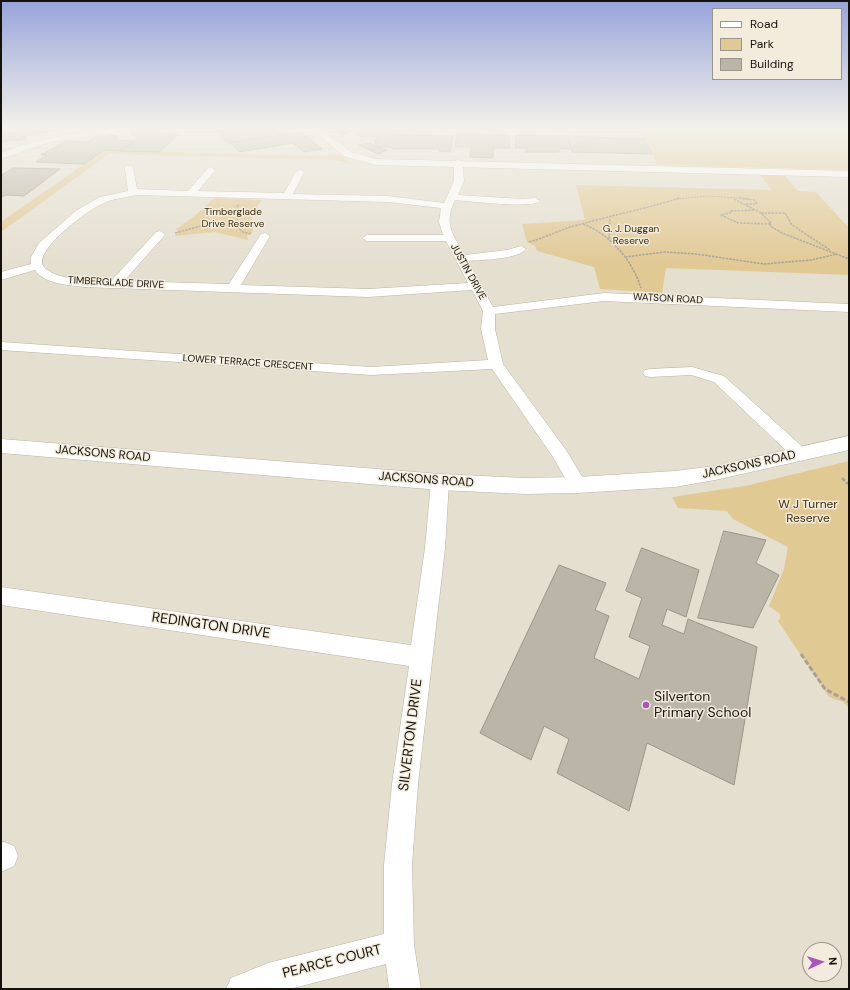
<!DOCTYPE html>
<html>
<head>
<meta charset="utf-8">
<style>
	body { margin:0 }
	#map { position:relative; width:850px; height:990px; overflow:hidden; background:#e5dfd0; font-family:"DM Sans",sans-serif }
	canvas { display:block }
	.frame { position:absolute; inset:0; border:2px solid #15120d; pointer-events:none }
	.legend { position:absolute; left:712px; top:8px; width:130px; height:72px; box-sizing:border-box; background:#f3ecdd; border:1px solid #9a958a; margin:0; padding:5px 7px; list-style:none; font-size:12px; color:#15120d }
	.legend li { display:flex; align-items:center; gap:8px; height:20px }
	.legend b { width:20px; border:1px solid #9a958a }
	.north { position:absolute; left:802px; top:942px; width:40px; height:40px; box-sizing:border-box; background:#f3ecdd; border:1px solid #9a958a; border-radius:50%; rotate:86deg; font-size:11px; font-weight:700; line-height:16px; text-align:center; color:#15120d }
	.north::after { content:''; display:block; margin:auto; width:14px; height:18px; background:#ad53bf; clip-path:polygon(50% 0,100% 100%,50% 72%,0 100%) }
</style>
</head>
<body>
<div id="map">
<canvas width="850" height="990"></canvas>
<div class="frame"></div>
<ul class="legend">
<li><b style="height:5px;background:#fff"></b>Road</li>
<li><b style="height:11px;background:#e1c994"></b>Park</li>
<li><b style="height:11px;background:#bbb5a7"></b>Building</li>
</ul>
<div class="north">N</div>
</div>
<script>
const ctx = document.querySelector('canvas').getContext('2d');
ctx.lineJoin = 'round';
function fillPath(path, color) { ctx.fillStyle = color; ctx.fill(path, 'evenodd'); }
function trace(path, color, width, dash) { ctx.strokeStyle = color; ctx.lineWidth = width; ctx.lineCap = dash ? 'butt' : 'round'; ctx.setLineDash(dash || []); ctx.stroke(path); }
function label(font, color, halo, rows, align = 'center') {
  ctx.font = font + ' "DM Sans",sans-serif'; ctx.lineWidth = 3; ctx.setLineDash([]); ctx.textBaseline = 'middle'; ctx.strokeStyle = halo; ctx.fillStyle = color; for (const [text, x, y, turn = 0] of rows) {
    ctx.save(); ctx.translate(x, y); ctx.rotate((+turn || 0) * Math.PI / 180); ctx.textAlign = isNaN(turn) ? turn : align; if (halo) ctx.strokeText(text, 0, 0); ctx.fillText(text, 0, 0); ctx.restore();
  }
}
const green = new Path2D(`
	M638 127H849V170L657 165Z
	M104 150 320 156 338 154 351 164 335 160 109 154 1 232V222Z
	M760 175 785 176 798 191 816 192 849 228V275L666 268 662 293 600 289 594 267 537 251 535 246 527 242 522 224 585 220 576 185 772 190Z
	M214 198 262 200 251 214 253 232 247 236 248 240 215 232 174 236 178 232 176 229 197 214Z
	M849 461V708L843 702 829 697 778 621 780 619V614L769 606 784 569 788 547 733 519 727 511 678 508 672 497 745 486Z`);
const building = new Path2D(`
	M35 127H45L52 131 22 137 11 132Z
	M45 127H70L52 131Z
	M217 127H249L216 132 214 129H219Z
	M251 127H272L281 135 228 143 218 131Z
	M333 127H418L420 128 361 137 353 131 343 134Z
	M475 127H501V130L475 129Z
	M155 129 158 132 166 133 164 134 178 135 159 152 121 151 141 135H132L131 133Z
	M11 132 22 137 26 139 1 142V134Z
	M301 132 322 149 304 152 293 143 239 152 231 143Z
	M390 134 453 136 450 152 439 151V149H392L393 147H377L387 150 378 154 359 145 370 143 374 146 377 136Z
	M457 134 508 135 510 148H493V158L470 157 471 147H456Z
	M107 135H117L114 137H118L114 140 134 141 121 151 104 150 84 164 36 162 47 155H41L66 141 88 142 95 137H105Z
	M516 135 567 136 572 149H560L559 152H525L527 148H516Z
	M567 136 644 139 652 154 573 152Z
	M13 168 60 169 24 196 6 195 1 197V176Z
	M724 531 766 540 756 563 779 575 753 628 698 618Z
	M642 548 699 570 686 617 667 609 662 625 684 634 688 619 757 647 734 785 647 743 629 811 557 773 569 739 544 726 531 760 480 733 559 565 606 583 595 610 609 616 594 658 639 679 650 646 629 637 642 598 626 591Z`);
const pathFar3 = new Path2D(`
	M676 199 708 196 750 199`);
const pathFar2 = new Path2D(`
	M739 198 754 200 757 204
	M734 199 761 213 771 223 770 226 782 233 849 259
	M746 204H757
	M239 205 237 206 239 214 235 225 243 232 252 234
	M754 210 730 211V213L721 215 738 223 771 224
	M761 213H785L792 225 830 250
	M583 224C611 235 632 260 641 288
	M175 233 201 226 235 225
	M609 239 610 218
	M529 242C547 237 561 229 578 225 612 215 646 209 679 198
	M625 257 665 252 696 254 764 264 811 260 837 254`);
const pathFar1 = new Path2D(`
	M842 478 848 484`);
const path = new Path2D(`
	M801 654 825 689 849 702`);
const minor = new Path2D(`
	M120 127H140L136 129 50 142 1 159V153C39 138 80 132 120 127Z
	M458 159 462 162 464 181 458 195 522 199 535 198 540 201C532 209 469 201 455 200 443 224 453 235 465 255L507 250 521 246 526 249C519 259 481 260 468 261L493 307 604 293 849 304V312L604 301 495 314V329L503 364 566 450 587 485 584 490 578 491 572 490 553 457 492 369 371 375 1 350V342L371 367 488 360 481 329 483 311 472 290 368 297 84 287C69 285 44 284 35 270L1 280V272L31 264V257L39 243 77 210 100 197 128 191 125 168 126 166H132L133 168 137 189 188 191 208 168 211 167 215 170 198 191 284 193 296 172 300 169 304 172 293 194 388 196 444 203 454 181V162ZM137 195 388 202 441 208 439 222 443 235H367L362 238 367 241H446L468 283 368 289 241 285 270 236 265 233 261 234 229 284 124 281 164 236 165 234 160 231 156 232 112 280C94 280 56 281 44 267 31 252 89 209 102 204 113 198 125 198 137 195Z
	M692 367 724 376 806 450 808 454 806 458 800 460 794 458 714 382 691 375 650 377 645 376 643 373 645 370 650 369Z
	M440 476 446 478 449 482 445 548 418 784 412 865 414 945 421 989H389L386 964 290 989H226L231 978 268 963 384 934V865L392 784 409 666 1 605V587L411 645 425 548 431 482 434 478Z
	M4 842 14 846 18 856 14 866 1 872V843Z`);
const tertiary = new Path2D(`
	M309 127H318L351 152 376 159 849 171V177L376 165 344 156Z`);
const primary = new Path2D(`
	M849 436V450L715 480 675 487 578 493 525 494 440 490 1 453V439L440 474 525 478 578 477 675 471 715 466Z`);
const markers = [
	[646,705,4,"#ad53bf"]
];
const farParknames = [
	["Timberglade",233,212],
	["Drive Reserve",233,224],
	["G. J. Duggan",631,229],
	["Reserve",631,241]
];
const farStreetnames = [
	["JUSTIN DRIVE",468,272,61],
	["TIMBERGLADE DRIVE",116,283,3],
	["WATSON ROAD",668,299,3],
	["LOWER TERRACE CRESCENT",248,363,4]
];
const streetNames = [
	["JACKSONS ROAD",103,454,5],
	["JACKSONS ROAD",749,465,-12],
	["JACKSONS ROAD",426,480,4]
];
const parkNames = [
	["W J Turner",808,505],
	["Reserve",808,519]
];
const nearStreetnames = [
	["REDINGTON DRIVE",211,626,8],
	["SILVERTON DRIVE",411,735,-83],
	["PEARCE COURT",332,962,-14]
];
const nearPoinames = [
	["Silverton",654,697],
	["Primary School",654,713]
];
fillPath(green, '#e1c994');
fillPath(building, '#bbb5a7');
trace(building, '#9b9587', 1);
trace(minor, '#b9b3a5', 1);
trace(tertiary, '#b9b3a5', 1);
trace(primary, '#b9b3a5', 1);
trace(pathFar3, '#a6a195', 1, [2, 1]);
trace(pathFar2, '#a6a195', 1.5, [2.5, 1]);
trace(pathFar1, '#a6a195', 2.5, [4, 2]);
trace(path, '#a6a195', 3, [5, 2.5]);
fillPath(minor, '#fff');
fillPath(tertiary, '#fff');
fillPath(primary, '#fff');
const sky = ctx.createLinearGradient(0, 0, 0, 265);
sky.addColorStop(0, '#97a4db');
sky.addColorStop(0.48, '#f3f1ea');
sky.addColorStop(1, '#f3f1ea00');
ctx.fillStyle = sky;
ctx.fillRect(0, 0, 850, 265);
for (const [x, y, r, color] of markers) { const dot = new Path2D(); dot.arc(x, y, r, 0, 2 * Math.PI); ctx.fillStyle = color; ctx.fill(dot); trace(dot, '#f3ecdd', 1.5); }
label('10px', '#3c2d0b', '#f3ecdd', farParknames);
label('10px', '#15120d', '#f3ecdd', farStreetnames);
label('12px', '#15120d', '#f3ecdd', streetNames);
label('12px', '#3c2d0b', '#f3ecdd', parkNames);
label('14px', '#15120d', '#f3ecdd', nearStreetnames);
label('14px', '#15120d', '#f3ecdd', nearPoinames, 'left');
</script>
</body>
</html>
